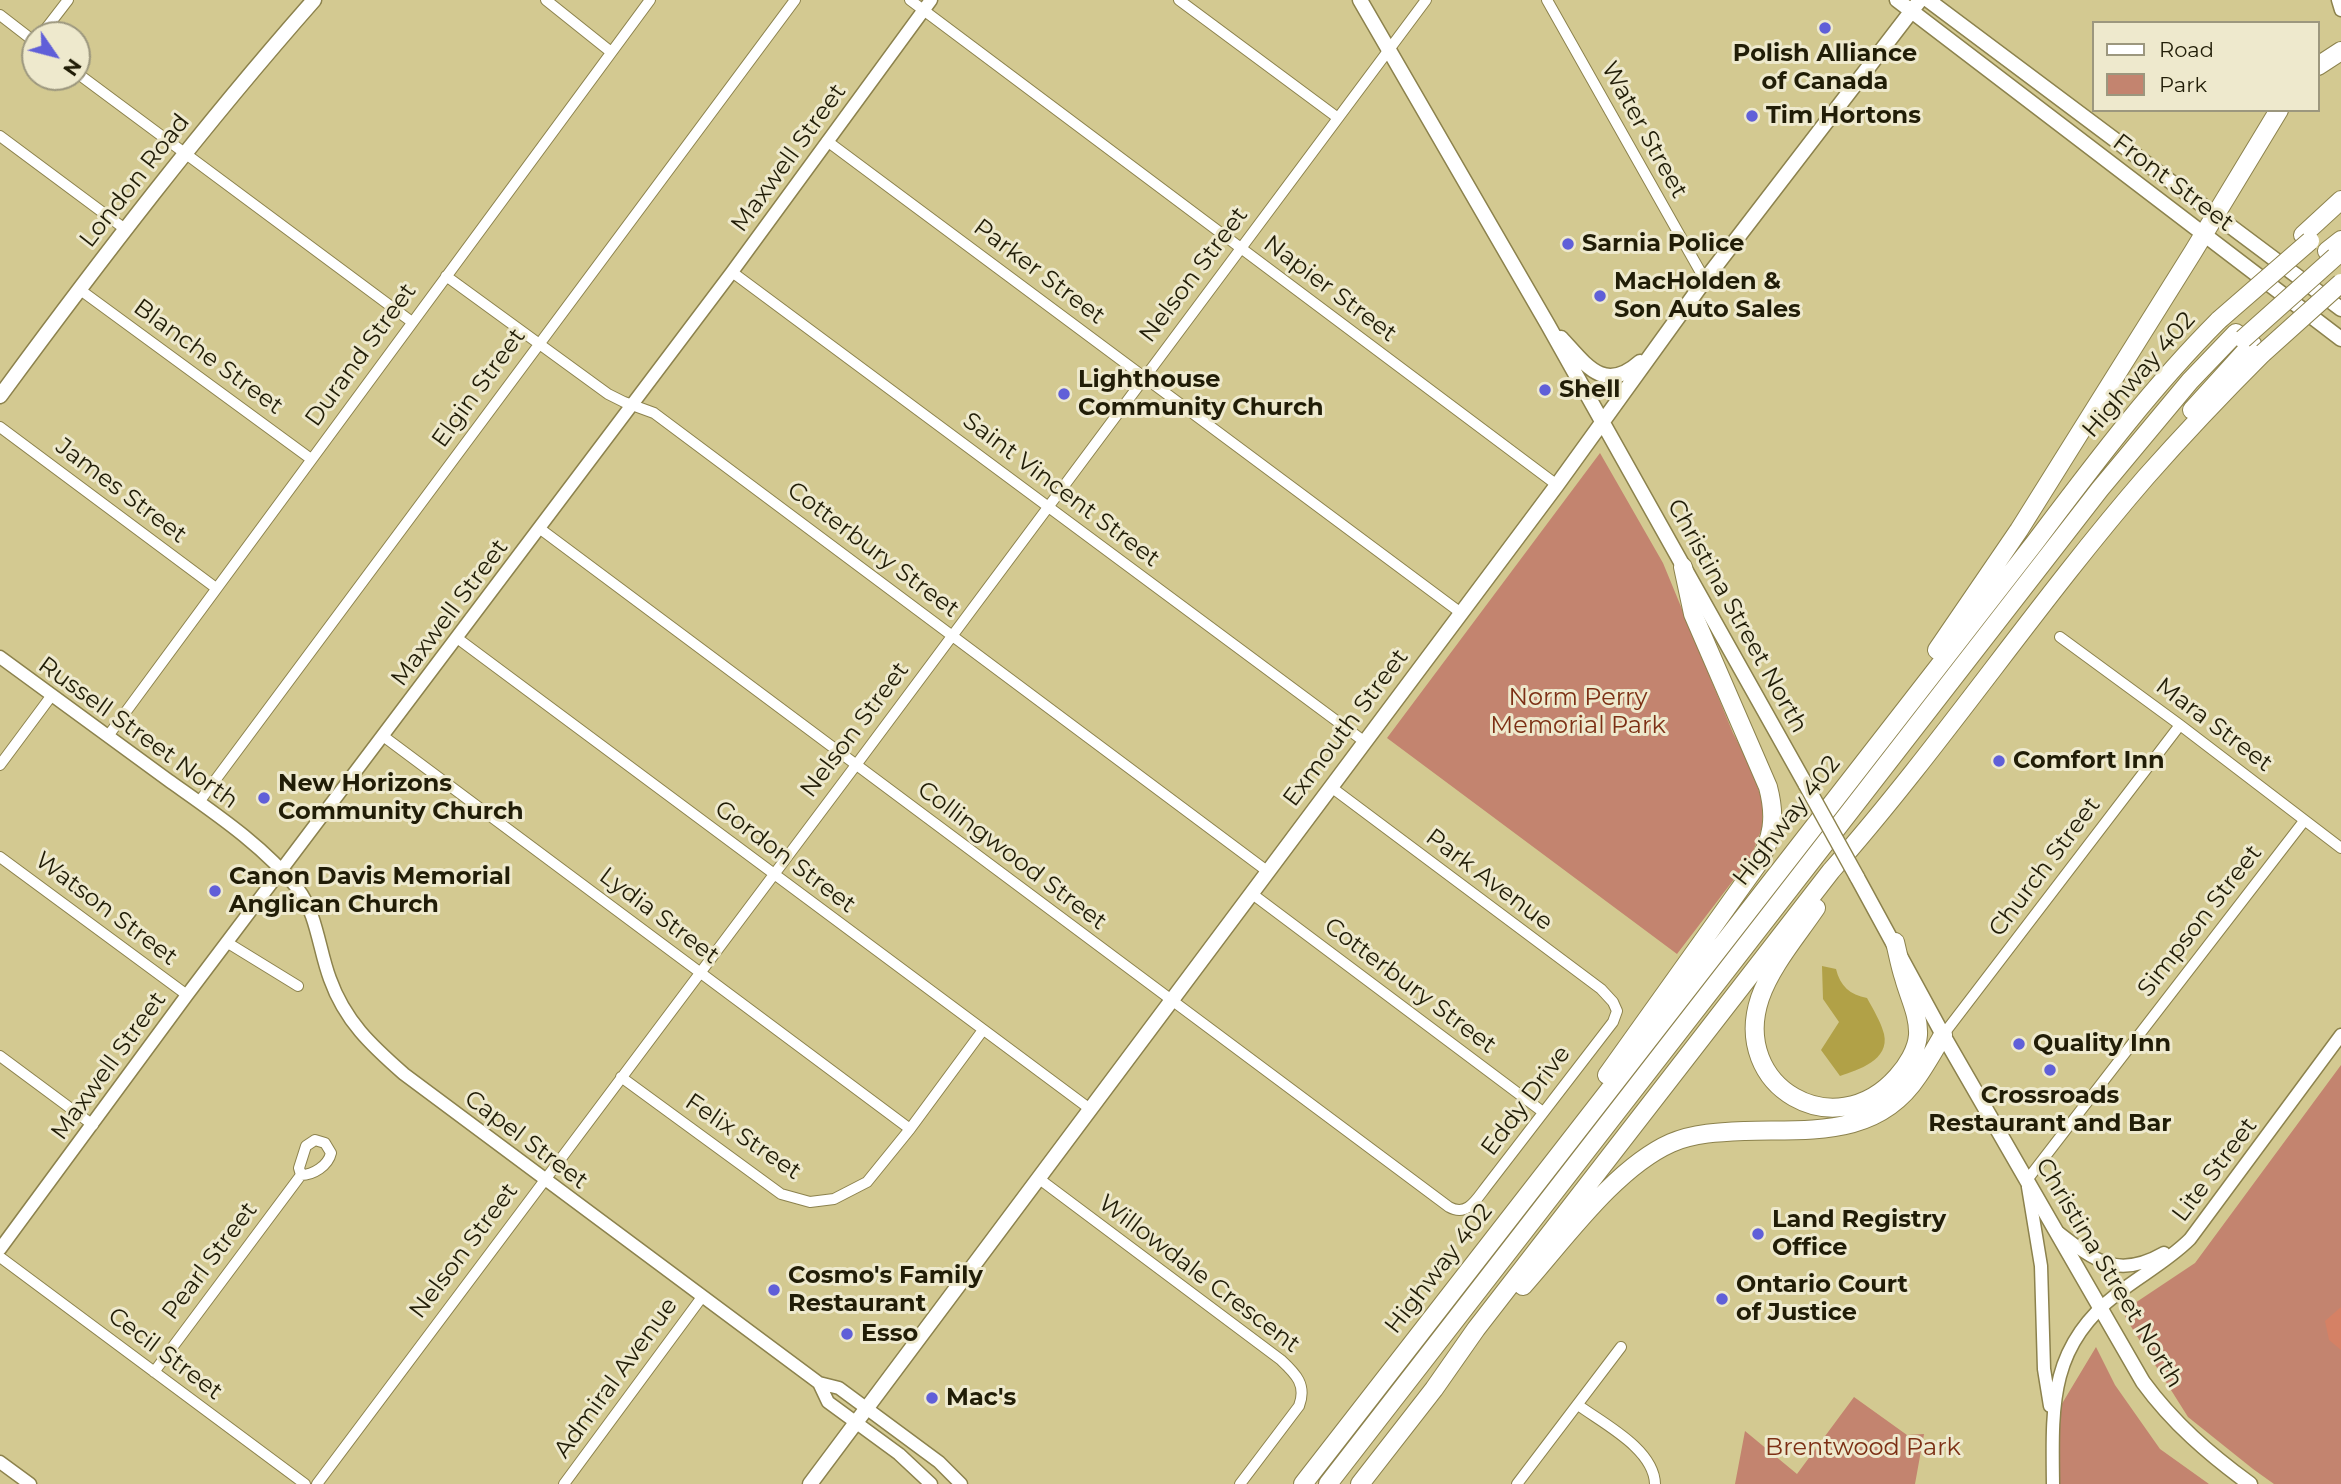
<!DOCTYPE html>
<html>
<head>
<meta charset="utf-8">
<style>
	body { margin:0 }
	#map { position:relative; width:2341px; height:1484px; overflow:hidden; background:#d3c991; font-family:Montserrat,sans-serif }
	canvas { display:block }
	.legend { position:absolute; left:2092px; top:21px; width:228px; height:91px; box-sizing:border-box; background:#eee9cd; border:2px solid #9c977e; margin:0; padding:9px 12px; list-style:none; font-size:21px; color:#211d07 }
	.legend li { display:flex; align-items:center; gap:14px; height:35px }
	.legend b { width:35px; border:2px solid #9c977e }
	.north { position:absolute; left:21px; top:21px; width:70px; height:70px; box-sizing:border-box; background:#eee9cd; border:2px solid #9c977e; border-radius:50%; rotate:125deg; font-size:19px; font-weight:700; line-height:28px; text-align:center; color:#211d07 }
	.north::after { content:''; display:block; margin:auto; width:24px; height:32px; background:#605fd8; clip-path:polygon(50% 0,100% 100%,50% 72%,0 100%) }
</style>
</head>
<body>
<div id="map">
<canvas width="2341" height="1484"></canvas>
<ul class="legend">
<li><b style="height:9px;background:#fff"></b>Road</li>
<li><b style="height:19px;background:#c3846f"></b>Park</li>
</ul>
<div class="north">N</div>
</div>
<script>
const ctx = document.querySelector('canvas').getContext('2d');
ctx.lineJoin = 'round';
function fillPath(path, color) { ctx.fillStyle = color; ctx.fill(path, 'evenodd'); }
function trace(path, color, width, dash) { ctx.strokeStyle = color; ctx.lineWidth = width; ctx.lineCap = dash ? 'butt' : 'round'; ctx.setLineDash(dash || []); ctx.stroke(path); }
function label(font, color, halo, rows, align = 'center') {
  ctx.font = font + ' Montserrat,sans-serif'; ctx.lineWidth = 6; ctx.setLineDash([]); ctx.textBaseline = 'middle'; ctx.strokeStyle = halo; ctx.fillStyle = color; for (const [text, x, y, turn = 0] of rows) {
    ctx.save(); ctx.translate(x, y); ctx.rotate((+turn || 0) * Math.PI / 180); ctx.textAlign = isNaN(turn) ? turn : align; if (halo) ctx.strokeText(text, 0, 0); ctx.fillText(text, 0, 0); ctx.restore();
  }
}
const green = new Path2D(`
	M1600 453 1663 563 1733 733 1750 765 1763 803 1762 828 1751 857 1677 954 1387 738Z
	M2341 1065V1484H2274L2253 1469 2188 1417 2125 1317 2129 1307 2195 1263Z
	M2096 1347 2115 1385 2160 1449 2209 1484H2060V1407Z
	M1854 1397 1907 1435 1924 1434 1915 1484H1735L1745 1431 1797 1474Z`);
const forest = new Path2D(`
	M2341 1307V1350L2329 1340 2325 1321Z`);
const water = new Path2D(`
	M1822 966 1836 969C1840 986 1850 995 1867 998 1873 1009 1881 1022 1884 1034 1890 1060 1858 1070 1840 1076L1821 1050 1839 1022 1823 999Z`);
const minor = new Path2D(`
	M546 0 611 52
	M910 0 1557 485
	M1179 0 1338 118
	M1547 0 1705 280
	M0 15 35 42
	M41 35 68 0
	M77 73 412 322
	M0 136 125 229
	M827 141 1461 613
	M732 272 1365 742
	M446 276 608 394 624 402 654 413 1267 871
	M79 289 311 459
	M0 427 216 588
	M539 528 1449 1207C1467 1217 1476 1200 1486 1187L1613 1022 1617 1011 1613 1002 1601 989 1331 787
	M2060 637 2180 725 2341 848
	M457 638 1090 1109
	M108 736 650 0
	M383 736 910 1129
	M0 765 52 695
	M199 802 795 0
	M0 857 187 995
	M1251 893 1543 1112
	M228 943 298 986
	M1943 1035 2180 725
	M0 1056 93 1125
	M621 1077 781 1194 810 1202 834 1199 867 1182 910 1129 983 1030
	M1038 1178 1281 1360C1296 1374 1307 1385 1299 1406L1240 1484
	M2027 1180 2304 821
	M0 1257 305 1484
	M154 1372 301 1175C313 1175 328 1166 331 1153L325 1143 315 1140 306 1146 299 1168 301 1175
	M1578 1405C1604 1424 1654 1449 1655 1484
	M317 1484 856 765 1426 0
	M564 1484 702 1297
	M1517 1484 1621 1347`);
const tertiary = new Path2D(`
	M2338 0 2341 10
	M0 657C56 698 112 739 168 780 213 812 263 845 298 889 317 914 319 950 330 979 345 1021 371 1045 404 1074L819 1383 839 1388 939 1462 961 1484
	M2028 1187 2041 1266 2044 1369 2050 1406
	M2059 1233C2096 1262 2119 1279 2164 1253
	M0 1249 187 995 732 272 931 0
	M819 1383 828 1402 899 1454 931 1484
	M0 1462 30 1484
	M2053 1484C2052 1406 2049 1346 2117 1294 2141 1275 2168 1261 2190 1239L2341 1035`);
const secondary = new Path2D(`
	M1360 0 1548 325 1806 785
	M1897 0 2341 339
	M1928 0 2341 309
	M1561 338C1586 365 1604 394 1640 362
	M0 396C100 260 202 127 314 0
	M1857 877 1943 1035 2143 1382C2173 1423 2209 1454 2250 1484
	M810 1484 1557 485 1705 280 1920 0`);
const motorway = new Path2D(`
	M2318 66 2341 51
	M2303 235 2341 200
	M2327 251 2341 240
	M2192 410 2252 344
	M1937 650 2019 530 2193 252 2279 110
	M1816 908C1797 936 1771 966 1760 998 1730 1087 1835 1147 1897 1077 1907 1066 1917 1050 1918 1035 1919 1015 1909 997 1904 978 1900 966 1898 954 1895 942
	M1607 1075 1757 865C1773 839 1776 817 1768 787L1693 614 1683 567
	M1523 1286C1564 1240 1615 1168 1671 1143 1694 1133 1721 1132 1745 1131 1810 1129 1877 1138 1918 1076 1927 1063 1935 1049 1943 1035
	M1303 1484 2033 545C2092 467 2150 389 2219 320
	M1328 1484 2100 489 2190 381 2236 333
	M1360 1484 1434 1389 1476 1329 1831 871C1942 745 2036 604 2146 477 2184 434 2223 393 2263 353`);
const secondaryBridge = new Path2D(`
	M1806 785 1857 877`);
const motorwayBridge = new Path2D(`
	M2219 320 2310 241
	M2243 339 2335 257
	M2263 353 2341 283`);
const markers = [
	[1825,28,7,"#605fd8"],
	[1752,116,7,"#605fd8"],
	[1568,244,7,"#605fd8"],
	[1600,296,7,"#605fd8"],
	[1545,390,7,"#605fd8"],
	[1064,394,7,"#605fd8"],
	[1999,761,7,"#605fd8"],
	[264,798,7,"#605fd8"],
	[215,891,7,"#605fd8"],
	[2019,1044,7,"#605fd8"],
	[2050,1070,7,"#605fd8"],
	[1758,1234,7,"#605fd8"],
	[774,1290,7,"#605fd8"],
	[1722,1299,7,"#605fd8"],
	[847,1334,7,"#605fd8"],
	[932,1398,7,"#605fd8"]
];
const poiNames = [
	["Polish Alliance",1825,54,"center"],
	["of Canada",1825,82,"center"],
	["Tim Hortons",1766,116],
	["Sarnia Police",1582,244],
	["MacHolden &",1614,282],
	["Son Auto Sales",1614,310],
	["Lighthouse",1078,380],
	["Community Church",1078,408],
	["Shell",1559,390],
	["Comfort Inn",2013,761],
	["New Horizons",278,784],
	["Community Church",278,812],
	["Canon Davis Memorial",229,877],
	["Anglican Church",229,905],
	["Quality Inn",2033,1044],
	["Crossroads",2050,1096,"center"],
	["Restaurant and Bar",2050,1124,"center"],
	["Land Registry",1772,1220],
	["Office",1772,1248],
	["Cosmo's Family",788,1276],
	["Restaurant",788,1304],
	["Ontario Court",1736,1285],
	["of Justice",1736,1313],
	["Esso",861,1334],
	["Mac's",946,1398]
];
const streetNames = [
	["Water Street",1644,130,61],
	["Maxwell Street",789,158,-54],
	["London Road",135,181,-52],
	["Front Street",2173,183,37],
	["Parker Street",1039,272,37],
	["Nelson Street",1194,275,-53],
	["Napier Street",1330,289,37],
	["Durand Street",361,355,-54],
	["Blanche Street",208,357,36],
	["Highway 402",2139,375,-49],
	["Elgin Street",479,388,-54],
	["Saint Vincent Street",1061,490,37],
	["James Street",121,491,37],
	["Cotterbury Street",873,550,37],
	["Maxwell Street",450,613,-53],
	["Christina Street North",1737,616,61],
	["Mara Street",2214,725,37],
	["Exmouth Street",1346,728,-53],
	["Nelson Street",855,730,-53],
	["Russell Street North",138,733,36],
	["Highway 402",1787,821,-52],
	["Collingwood Street",1012,856,37],
	["Gordon Street",785,857,37],
	["Church Street",2045,867,-53],
	["Park Avenue",1489,880,37],
	["Watson Street",106,909,37],
	["Lydia Street",659,916,37],
	["Simpson Street",2200,921,-52],
	["Cotterbury Street",1410,986,37],
	["Maxwell Street",109,1066,-54],
	["Eddy Drive",1526,1101,-53],
	["Felix Street",743,1137,34],
	["Capel Street",526,1140,37],
	["Lite Street",2215,1170,-53],
	["Nelson Street",464,1251,-53],
	["Pearl Street",210,1261,-53],
	["Highway 402",1439,1269,-52],
	["Christina Street North",2109,1273,59],
	["Willowdale Crescent",1199,1274,37],
	["Cecil Street",165,1354,37],
	["Admiral Avenue",616,1378,-54]
];
const parkNames = [
	["Norm Perry",1578,698],
	["Memorial Park",1578,726],
	["Brentwood Park",1863,1448]
];
fillPath(green, '#c3846f');
fillPath(forest, '#d58165');
fillPath(water, '#b1a147');
trace(minor, '#8c824d', 12);
trace(tertiary, '#8c824d', 15);
trace(secondary, '#8c824d', 17);
trace(motorway, '#8c824d', 20);
trace(minor, '#fff', 10);
trace(tertiary, '#fff', 12);
trace(secondary, '#fff', 14);
trace(motorway, '#fff', 18);
trace(secondaryBridge, '#8c824d', 17, []);
trace(motorwayBridge, '#8c824d', 20, []);
trace(secondaryBridge, '#fff', 14);
trace(motorwayBridge, '#fff', 18);
for (const [x, y, r, color] of markers) { const dot = new Path2D(); dot.arc(x, y, r, 0, 2 * Math.PI); ctx.fillStyle = color; ctx.fill(dot); trace(dot, '#eee9cd', 2.5); }
label('bold 24px', '#211d07', '#eee9cd', poiNames, 'left');
label('24px', '#211d07', '#eee9cd', streetNames);
label('24px', '#7c2f14', '#eee9cd', parkNames);
</script>
</body>
</html>
